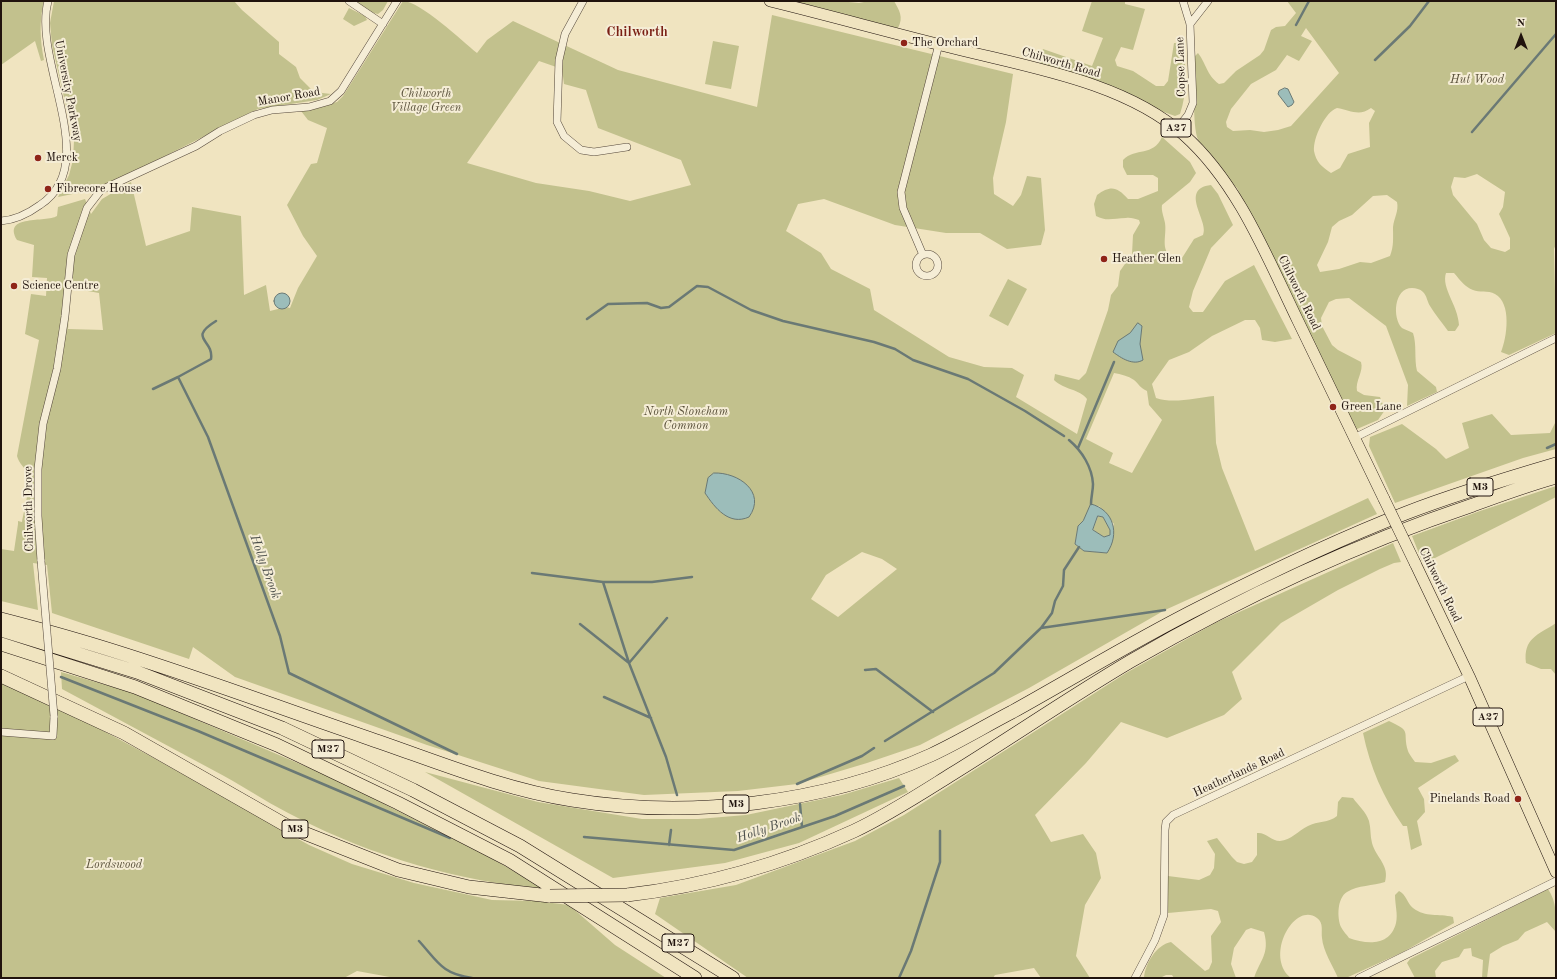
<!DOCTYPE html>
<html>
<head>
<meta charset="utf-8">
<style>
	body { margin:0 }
	#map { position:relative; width:1557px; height:979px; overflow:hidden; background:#f0e4c0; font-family:"Old Standard TT",serif }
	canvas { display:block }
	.frame { position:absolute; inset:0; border:2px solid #20130d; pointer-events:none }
	.north { position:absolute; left:1501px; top:16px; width:40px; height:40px; -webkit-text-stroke:3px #f5edd6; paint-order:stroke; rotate:0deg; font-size:11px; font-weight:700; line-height:16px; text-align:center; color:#20130d }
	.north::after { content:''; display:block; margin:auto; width:14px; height:18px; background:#20130d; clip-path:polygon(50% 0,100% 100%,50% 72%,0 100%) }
</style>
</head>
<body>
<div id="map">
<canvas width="1557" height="979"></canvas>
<div class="frame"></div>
<div class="north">N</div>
</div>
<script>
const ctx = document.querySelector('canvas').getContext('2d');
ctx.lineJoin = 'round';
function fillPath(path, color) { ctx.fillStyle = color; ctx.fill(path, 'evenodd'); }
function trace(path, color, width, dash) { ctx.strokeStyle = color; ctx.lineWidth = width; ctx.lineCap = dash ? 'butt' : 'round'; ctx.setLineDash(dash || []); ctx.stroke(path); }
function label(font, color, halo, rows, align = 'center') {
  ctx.font = font + ' "Old Standard TT",serif'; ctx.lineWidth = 4; ctx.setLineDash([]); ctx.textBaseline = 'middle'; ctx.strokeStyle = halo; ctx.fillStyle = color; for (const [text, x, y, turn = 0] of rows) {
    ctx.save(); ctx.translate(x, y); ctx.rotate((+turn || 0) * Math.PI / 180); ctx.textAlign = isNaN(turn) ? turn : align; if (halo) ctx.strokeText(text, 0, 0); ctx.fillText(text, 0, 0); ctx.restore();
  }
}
const green = new Path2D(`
	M1 1H44C39 21 40 40 44 60L41 61 35 41 1 65Z
	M54 1H234L242 10 279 42V54L296 67 300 78 314 92 331 94 317 100 258 109 102 188 58 197 69 175 73 160 74 141 52 45 50 23Z
	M351 1H388L383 10 378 14 366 11Z
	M403 1C420 1 462 41 477 53L487 40 513 21 618 70 757 107 772 15 1013 74 1006 122 993 178 994 194 1013 206 1021 195 1027 176 1041 178 1045 230 1041 245 1007 249 980 233H946L895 225 824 199 798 204 786 231 821 253 831 269 870 289 874 310 949 357 984 367 1012 368 1024 375 1016 397 1077 434 1087 399C1080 389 1064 390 1054 380L1055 374 1079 380 1086 373 1108 310 1111 295 1118 286 1120 271 1132 254 1133 235 1140 223 1139 220C1135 219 1130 217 1126 218 1114 218 1107 222 1096 216L1094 204 1097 195C1111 185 1117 187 1128 199H1138L1158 191V178L1153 175H1127L1123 167V160C1136 147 1153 157 1162 137L1190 162 1196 173 1190 182 1162 205C1161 211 1164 217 1165 223 1167 236 1160 249 1172 258H1182L1194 239 1203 235C1210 222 1178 189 1211 185L1218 194 1233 225 1211 248 1193 291 1189 307 1193 312H1203L1225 281 1254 265 1292 339 1275 342 1262 340 1260 328 1255 320H1245L1212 336 1189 352 1169 360 1152 384 1156 398C1173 404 1196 398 1214 396L1216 443 1222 468 1255 551 1368 498 1377 514 1165 610 1029 688 920 745 867 763 797 784 738 791 644 795 539 781 427 745 235 677 193 647 189 659 52 613 47 565 33 563 38 610 1 601V549L14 551 18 524V521L22 522C24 510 31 485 28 475 25 467 19 464 17 456L39 340 25 334 31 294 46 296 47 278 32 277 34 245 17 240C2 214 46 223 57 216L58 207 85 199 91 214 102 199 131 182 146 246 190 231 192 207 241 216 244 295 266 285 270 311 286 307 290 308 298 288 317 256 303 236 287 205 311 164 317 163 327 128 308 120 301 111 337 102 343 96ZM539 61 562 69 564 84 586 90 598 128 681 160 691 185 630 201 589 191 536 183 467 163ZM71 288 99 293 103 330 68 329ZM1114 373C1121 374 1128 376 1134 380 1139 384 1140 388 1147 391L1149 405 1162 420 1132 473 1109 463 1113 453 1086 439ZM1099 506 1114 524 1107 553 1084 551 1075 544 1078 526ZM862 552 882 559 897 569 838 617 811 599 826 575Z
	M787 1H838L859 3 869 1H894C899 10 904 17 898 28L875 24Z
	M1092 1H1125V4L1145 9 1133 50 1121 47 1115 60 1117 66 1133 71 1156 86H1164L1168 81 1174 43 1184 44C1185 67 1188 92 1180 114L1175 116 1038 67 1043 49 1092 66 1103 38 1082 31Z
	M1287 1H1556V244L1554 249 1556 333 1509 355 1501 352C1507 338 1512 303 1495 294 1488 290 1479 293 1473 290 1465 287 1460 280 1454 273H1446C1441 288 1458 305 1459 325L1455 331H1448C1442 323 1435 314 1430 306 1427 301 1427 296 1423 292 1420 289 1416 288 1412 288 1394 288 1392 318 1402 328 1405 330 1410 331 1413 333 1417 345 1414 358 1417 371L1436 387 1437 392 1407 406 1408 385 1386 326 1349 298 1336 299 1329 302 1321 318 1322 326 1332 345 1338 350 1361 362C1364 371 1355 381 1357 391L1364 395 1380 397 1385 410 1378 420 1357 429 1352 426 1237 188C1225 177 1202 153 1197 137 1192 117 1195 77 1195 56L1198 53C1207 65 1206 74 1219 84L1224 83 1236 71 1260 55 1264 50 1271 30 1276 27 1285 26 1296 13ZM1306 28 1339 73 1291 126 1278 130 1264 132 1250 130 1233 131 1227 127 1226 122 1231 109 1251 84 1276 70 1287 55 1299 61 1312 41 1301 36ZM1337 108C1350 110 1359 117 1371 108L1375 111 1369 123 1370 147 1348 154 1340 168 1331 173C1322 167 1316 162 1314 151 1313 138 1325 112 1337 108ZM1477 174 1505 192 1503 207 1499 214 1510 238V249L1505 252 1491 248 1484 240 1477 224 1453 195 1451 187 1454 177 1465 178ZM1387 195 1397 202C1399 211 1394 218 1393 227 1393 238 1394 246 1390 256L1371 263 1360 262 1339 269 1320 272 1317 265 1328 242 1332 227 1339 221 1352 215 1373 196Z
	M349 8 365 16 367 20 354 26 343 19Z
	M713 41 739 46 731 89 705 84Z
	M1008 279 1027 289 1008 326 989 316Z
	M1492 414 1511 435 1550 433 1556 421V449L1523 458 1395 503 1369 446 1370 437 1402 424 1436 449 1446 459 1469 448 1462 423Z
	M1556 486V497L1431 560 1422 561 1412 536 1480 511Z
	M1098 516 1103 517 1110 530V535L1104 537 1093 530Z
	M1393 543 1401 562 1394 563 1380 569 1338 590 1281 623 1232 672 1242 699 1224 715 1167 738 1121 722 1086 763 1035 815 1051 842 1083 834 1096 853 1101 878 1085 905 1076 956 1090 978H1041L1034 968 995 975 993 978H748L655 914 660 898 736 885 855 841 904 815 1126 673 1217 622Z
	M1556 623V675L1551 669H1541L1526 663C1523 638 1538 635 1556 623Z
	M61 672 134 693 335 779 441 833 471 846 544 889C461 882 372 856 298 818 273 806 249 790 224 776 170 747 116 718 62 689Z
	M1 682 61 708 152 757 309 845 352 864 414 883 492 900 536 901 569 905 615 945 666 978H395L357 971 344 978H1Z
	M1389 721C1413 732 1402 731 1408 751 1409 754 1413 759 1415 762L1431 763 1455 755 1459 761 1418 788 1424 799 1425 812 1417 821 1422 845 1411 850 1407 826H1403C1383 797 1370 767 1363 733Z
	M425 772 538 802 642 819H698L746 815 842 795 899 778 908 792 799 843 725 863 613 878Z
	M1342 797 1353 798C1358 805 1366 812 1369 821 1371 828 1370 836 1372 843 1376 858 1390 865 1385 882 1373 886 1358 885 1347 892 1337 898 1337 918 1341 927 1343 931 1347 935 1349 938 1366 944 1390 947 1396 923 1398 914 1395 905 1395 895L1399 891C1406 894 1407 903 1413 908 1426 918 1438 913 1453 917L1454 923 1403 952 1346 978H1338C1333 966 1323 951 1322 938 1321 931 1324 923 1317 918 1294 901 1264 957 1291 978H1254C1260 960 1270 954 1264 932L1251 928 1246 930 1234 948 1231 964 1236 978H1174L1172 975H1166L1160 978H1144C1145 964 1156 945 1171 942L1205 971 1209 969 1212 962 1211 936 1221 922 1218 911 1211 909 1168 913V876L1199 880 1210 875 1214 868 1215 854 1207 841 1217 838 1232 857 1237 862 1244 864 1252 862 1257 855V833C1266 832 1271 841 1280 841 1291 840 1298 831 1308 826 1317 821 1329 823 1337 816L1338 802Z
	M1548 889C1557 902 1556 917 1556 932L1547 922 1525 932 1518 940 1503 946 1490 954 1487 978H1482L1483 960 1472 956 1471 948 1464 949 1459 957 1442 962 1435 971 1436 978H1415L1407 963 1410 959Z`);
const water = new Path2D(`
	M1285 88 1288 89 1294 102 1292 105 1288 107 1278 94 1279 91Z
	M274 301a8 8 0 1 1 16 0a8 8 0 1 1-16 0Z
	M1138 323 1142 326 1140 344 1143 360C1133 366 1121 358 1113 352L1118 341 1130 333Z
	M714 473C738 472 767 492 749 517 729 526 715 508 705 493L708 478Z
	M1091 504C1114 510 1120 534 1107 553L1084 551 1075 544 1078 526 1083 521ZM1098 516 1103 517 1110 530V535L1104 537 1093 530Z`);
const stream = new Path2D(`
	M1296 25 1309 1
	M1375 60 1410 26 1429 1
	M1472 132 1556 34
	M587 319 608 304 647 303 661 308 669 307 697 286 708 287 751 310 783 321 874 342 895 349 913 360 968 379 1025 411 1064 436
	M216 321C187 339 214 339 211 359L178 377 208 437 280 636 289 673 457 754
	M153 389 178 377
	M1069 440C1082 451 1092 467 1093 484 1093 491 1091 497 1091 504
	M1078 448 1114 362
	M1547 448 1556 444
	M532 573 603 582H652L692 577
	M603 582 629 663 666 757 677 795
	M580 624 629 663 667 618
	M1041 628 1165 610
	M865 670 876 669 933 712
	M61 677 198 731 450 838
	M604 697 651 718
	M885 741 994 673 1041 628 1052 613 1055 601 1063 586 1064 570 1079 547
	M797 784 862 756 874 748
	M800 804 802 827
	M584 837 734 850 835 816 904 786
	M669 845 671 830
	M419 941C438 962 442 974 472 978
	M899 978 911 951 940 862V831`);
const street = new Path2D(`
	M349 1 383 24
	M583 1 565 34 559 60 557 122 564 136 581 150 594 152 627 147
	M1190 24 1208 1
	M1177 129 1188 115 1193 103 1190 24 1183 1
	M1 221C15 220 29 213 40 205 103 164 32 62 48 1
	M916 265a11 11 0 1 1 22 0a11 11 0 1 1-22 0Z
	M923 255 903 208 901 192 939 44
	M1354 438 1556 338
	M41 561 38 516V469L43 424 57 369 65 316 71 255 87 208 101 190 196 146 220 131 254 115 272 110 309 107 330 101 341 91 397 1
	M1 732 53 736 54 716
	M1135 978 1155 940 1164 915 1165 830 1166 822 1173 815 1469 676
	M1359 978 1556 881`);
const primary = new Path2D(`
	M770 1C831 16 892 33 953 48 1028 67 1125 82 1184 135 1238 183 1267 257 1298 321 1327 380 1355 440 1384 499
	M1415 563 1469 676 1556 872`);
const highway = new Path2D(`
	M1 619C28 626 55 633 81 641 177 669 271 705 365 737 433 760 501 789 572 800 689 819 823 804 931 755 959 742 985 726 1012 712 1075 677 1137 639 1201 607 1268 573 1336 540 1406 513 1455 494 1505 479 1556 464
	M1 630 137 672 282 728 413 790 520 846 733 978
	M1 644 135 687 277 745 398 803 509 860 695 978
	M1 676 124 733 289 827 398 870 469 887 550 896
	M627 895C705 886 782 864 854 831 888 815 920 794 952 774 1012 737 1070 697 1131 661 1240 598 1354 545 1473 505 1500 495 1528 485 1556 477`);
const streetBridge = new Path2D(`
	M41 561 54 716`);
const primaryBridge = new Path2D(`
	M1384 499 1415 563`);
const highwayBridge = new Path2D(`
	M550 896 627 895`);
const markers = [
	[904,43,4,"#8f2418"],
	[38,158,4,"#8f2418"],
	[48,189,4,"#8f2418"],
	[1104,259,4,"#8f2418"],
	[14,286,4,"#8f2418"],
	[1333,407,4,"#8f2418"],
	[1518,799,4,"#8f2418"]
];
const shields = [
	[1176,128,30],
	[1480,487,26],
	[1488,717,30],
	[328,749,32],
	[736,804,26],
	[295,829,26],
	[678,943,32]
];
const shieldNames = [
	["A27",1176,128],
	["M3",1480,487],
	["A27",1488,717],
	["M27",328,749],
	["M3",736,804],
	["M3",295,829],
	["M27",678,943]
];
const poiNames = [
	["The Orchard",912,43],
	["Merck",46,158],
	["Fibrecore House",56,189],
	["Heather Glen",1112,259],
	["Science Centre",22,286],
	["Green Lane",1341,407],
	["Pinelands Road",1510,799,"right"]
];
const streetNames = [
	["Chilworth Road",1061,63,16],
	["Copse Lane",1181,67,-92],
	["University Parkway",68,91,79],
	["Manor Road",289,97,-10],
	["Chilworth Road",1299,293,64],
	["Chilworth Drove",29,509,-91],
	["Chilworth Road",1440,585,64],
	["Heatherlands Road",1239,773,-25]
];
const parkNames = [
	["Hut Wood",1477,80],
	["Chilworth",426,94],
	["Village Green",426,108],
	["North Stoneham",686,412],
	["Common",686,426],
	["Lordswood",114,865]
];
const waterNames = [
	["Holly Brook",265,567,70],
	["Holly Brook",769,828,-19]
];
const quarterNames = [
	["Chilworth",637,32]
];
fillPath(green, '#c2c18d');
fillPath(water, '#9cbdba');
trace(water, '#6a7975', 1);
trace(stream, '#6a7975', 2.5);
trace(street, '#54473a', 8);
trace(primary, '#20130d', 12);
trace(highway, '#20130d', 14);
trace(street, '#f5edd6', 7);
trace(primary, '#f0e4c0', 11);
trace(highway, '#f0e4c0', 13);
trace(streetBridge, '#54473a', 8, []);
trace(primaryBridge, '#20130d', 12, []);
trace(highwayBridge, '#20130d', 14, []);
trace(streetBridge, '#f5edd6', 7);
trace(primaryBridge, '#f0e4c0', 11);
trace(highwayBridge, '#f0e4c0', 13);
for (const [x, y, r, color] of markers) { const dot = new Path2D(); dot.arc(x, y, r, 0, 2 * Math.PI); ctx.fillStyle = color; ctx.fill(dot); trace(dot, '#f5edd6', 1.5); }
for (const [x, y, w] of shields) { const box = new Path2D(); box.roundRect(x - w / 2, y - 9, w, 18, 3); ctx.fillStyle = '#f5edd6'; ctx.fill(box); trace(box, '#20130d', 1); }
label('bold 11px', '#20130d', null, shieldNames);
label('12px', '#20130d', '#f5edd6', poiNames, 'left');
label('12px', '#20130d', '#f5edd6', streetNames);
label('italic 12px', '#59503a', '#f5edd6', parkNames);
label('italic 13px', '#4b4e4a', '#f5edd6', waterNames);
label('bold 14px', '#7a1f14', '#f5edd6', quarterNames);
</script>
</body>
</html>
